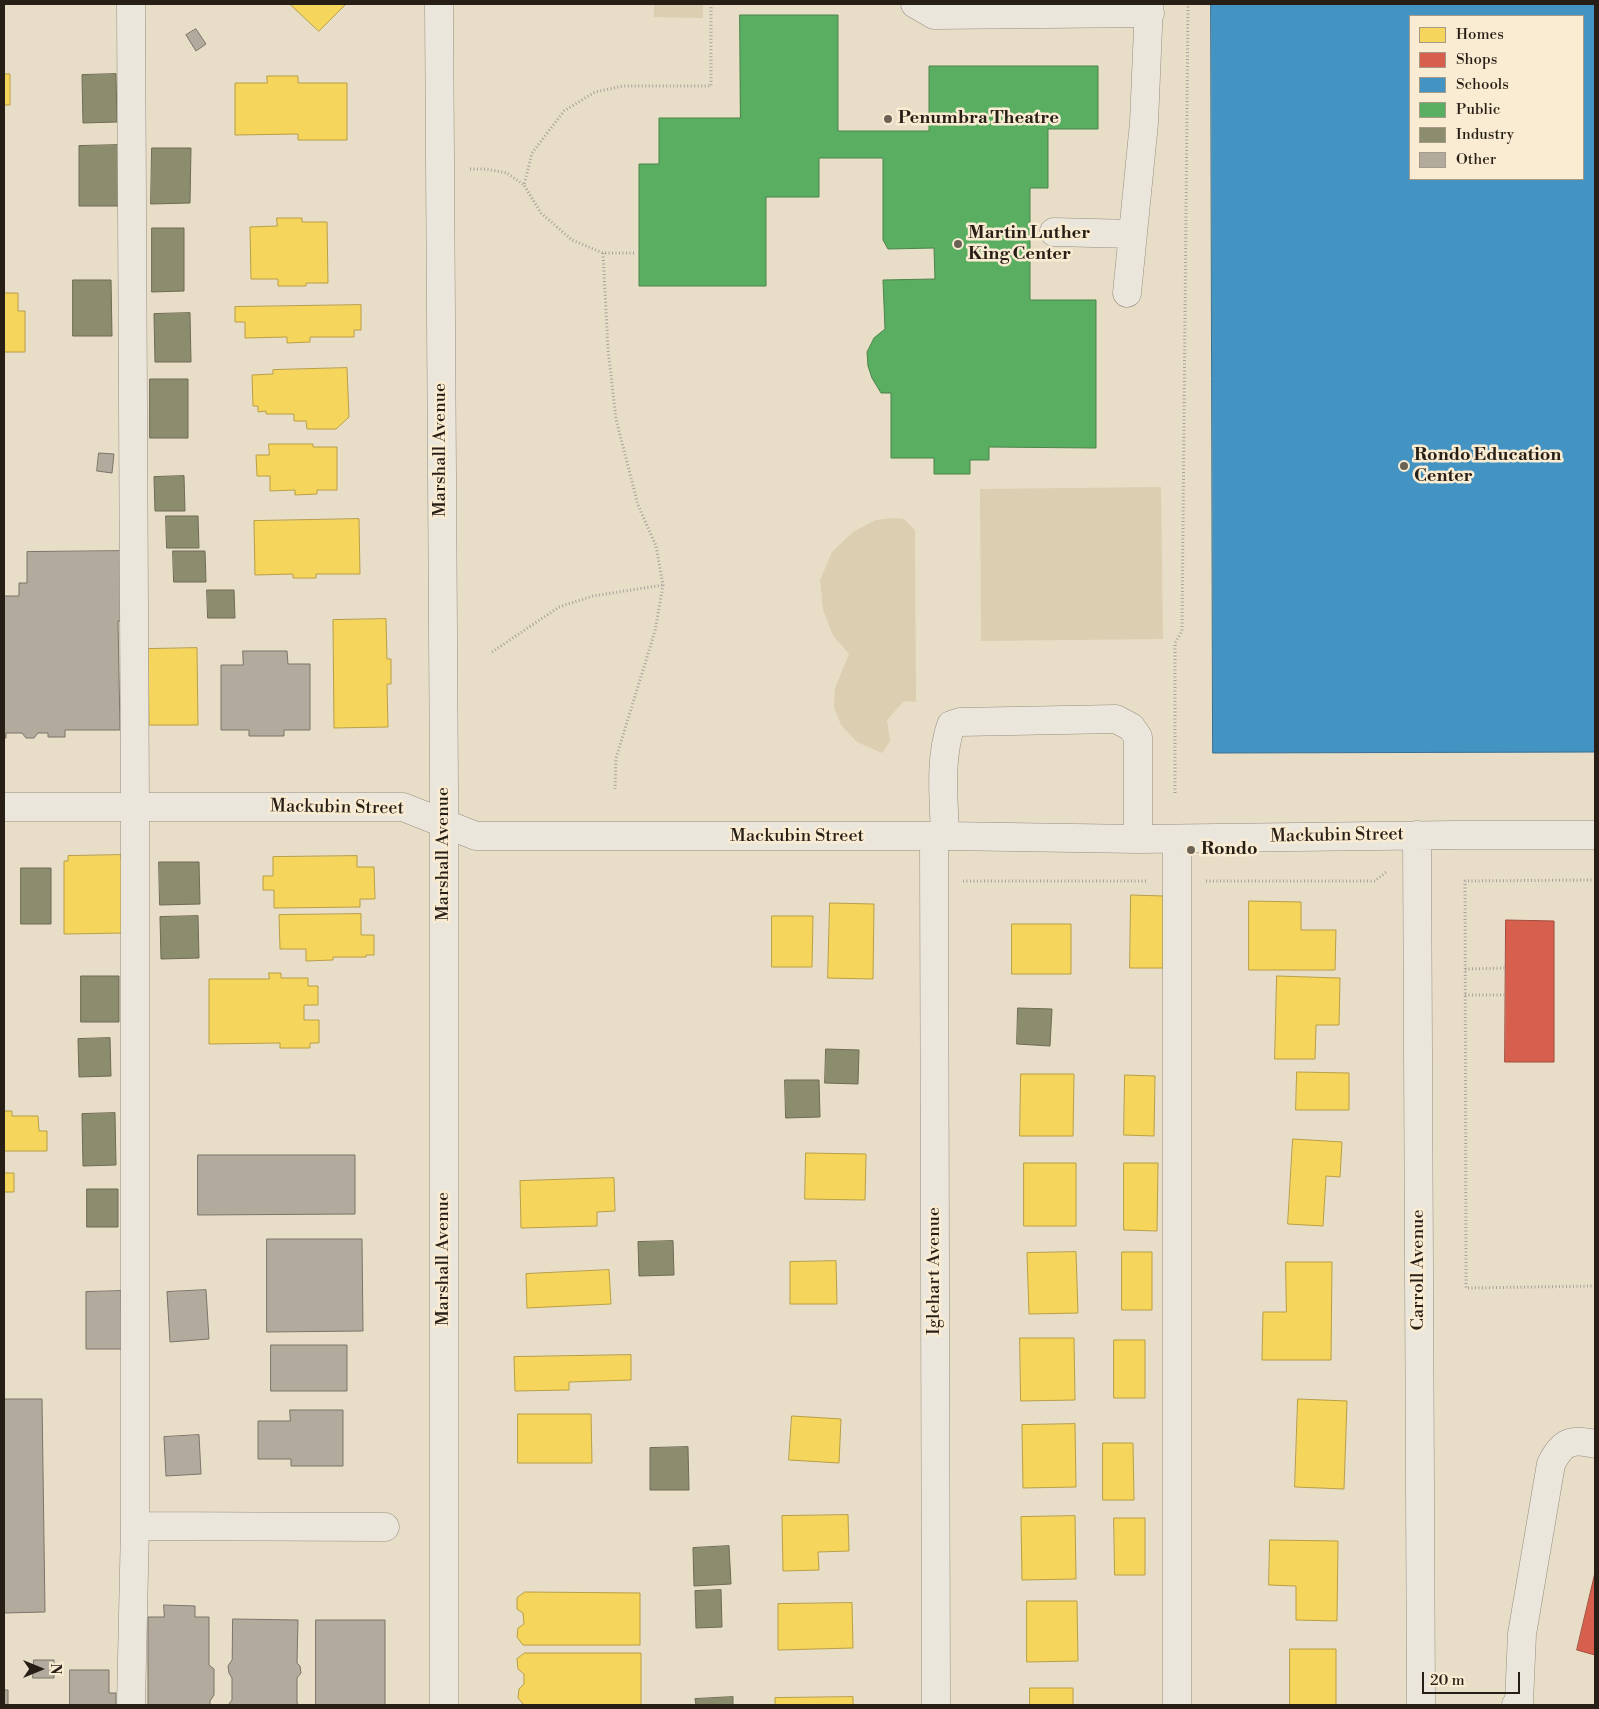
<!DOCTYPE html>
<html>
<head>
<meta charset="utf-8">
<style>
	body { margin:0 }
	#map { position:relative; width:1599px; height:1709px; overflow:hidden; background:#e8ddc7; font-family:"Libre Bodoni",serif }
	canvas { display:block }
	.frame { position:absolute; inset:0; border:5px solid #271f16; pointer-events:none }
	.legend { position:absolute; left:1409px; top:15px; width:175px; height:165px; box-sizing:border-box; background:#f9ecd2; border:1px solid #a59a87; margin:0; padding:6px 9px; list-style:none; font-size:15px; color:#271f16 }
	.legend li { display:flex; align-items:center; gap:10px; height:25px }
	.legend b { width:25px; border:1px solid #a59a87 }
	.north { position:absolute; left:15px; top:1644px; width:50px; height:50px; -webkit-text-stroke:4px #f9ecd2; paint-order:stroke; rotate:90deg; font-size:14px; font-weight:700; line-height:20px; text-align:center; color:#271f16 }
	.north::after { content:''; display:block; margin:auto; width:18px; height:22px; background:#271f16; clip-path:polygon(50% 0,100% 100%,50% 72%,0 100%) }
	.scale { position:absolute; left:1422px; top:1672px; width:98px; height:22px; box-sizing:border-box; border:2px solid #271f16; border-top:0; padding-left:6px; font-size:15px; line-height:18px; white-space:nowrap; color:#271f16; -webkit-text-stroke:4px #f9ecd2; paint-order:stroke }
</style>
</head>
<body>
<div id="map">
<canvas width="1599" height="1709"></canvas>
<div class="frame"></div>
<ul class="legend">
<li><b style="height:14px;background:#f6d55c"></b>Homes</li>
<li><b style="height:14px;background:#d6604d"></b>Shops</li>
<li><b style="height:14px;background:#4393c3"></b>Schools</li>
<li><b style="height:14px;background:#5aae61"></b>Public</li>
<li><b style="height:14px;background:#8c8c6e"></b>Industry</li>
<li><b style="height:14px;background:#b2aa9c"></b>Other</li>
</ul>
<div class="north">N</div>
<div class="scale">20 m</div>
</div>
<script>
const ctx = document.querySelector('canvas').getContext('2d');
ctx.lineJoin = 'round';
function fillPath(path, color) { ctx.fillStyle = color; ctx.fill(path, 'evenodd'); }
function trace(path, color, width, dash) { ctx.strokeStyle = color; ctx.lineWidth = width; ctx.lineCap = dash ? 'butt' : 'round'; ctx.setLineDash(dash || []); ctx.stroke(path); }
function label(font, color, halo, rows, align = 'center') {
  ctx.font = font + ' "Libre Bodoni",serif'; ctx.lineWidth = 5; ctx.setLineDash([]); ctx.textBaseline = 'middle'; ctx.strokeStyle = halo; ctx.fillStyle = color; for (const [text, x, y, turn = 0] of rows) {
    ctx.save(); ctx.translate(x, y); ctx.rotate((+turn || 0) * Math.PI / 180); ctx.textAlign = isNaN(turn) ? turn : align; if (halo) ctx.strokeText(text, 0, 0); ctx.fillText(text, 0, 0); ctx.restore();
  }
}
const green = new Path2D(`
	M654 4H703V18L654 17Z
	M1161 487 1163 639 981 641 980 489Z
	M892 518 904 519 915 530 916 702 904 701 887 720 890 741 882 753 857 742 841 725 834 707 835 688 849 654 833 635 823 610 820 580 832 552 853 532 876 520Z`);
const homes = new Path2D(`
	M290 4H346L319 31Z
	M4 74H10V105H4Z
	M267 76H298V83H347V140H298V134L235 135V83H267Z
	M277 218H302V222H327L328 283H306V286H278V279H251L250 227 277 226Z
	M4 293H18V311H25V352H4Z
	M361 305V330H354V337H310V342L287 343V337L245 338V322H235V307Z
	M347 368 349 417 336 429H307L306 421H294V414H266V411L258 412V406H253L252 375 273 374V370Z
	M269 444H313V447H337V490H317V494L295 495V490L270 491V476H257L256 455H269Z
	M359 519 360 574H316V578H293V574L255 575 254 521Z
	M386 619 387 659H391V684H387L388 727 334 728 333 620Z
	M197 648 198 725H149L148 649Z
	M121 855V859H124V933L64 934V861H68V856Z
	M357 856V867H374L375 899H360V907L274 908V890H263V876H273V857Z
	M1131 895 1163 896V968H1130Z
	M1249 901 1301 902V930H1336L1335 970H1249Z
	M830 903 874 904 873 979 828 978Z
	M361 914V935H374V955H366V957H333V960L306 961V949H280L279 915Z
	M772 916H813L812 967H772Z
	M1012 924H1071V974H1012Z
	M269 973H281V978H308V986H318V1005H304V1020H319V1043H310V1048H280V1043L209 1044V979H269Z
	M1277 976 1340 978 1339 1025H1316L1315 1059H1275Z
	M1297 1072 1349 1073V1110H1296Z
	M1021 1074H1074L1073 1136H1020Z
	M1125 1075 1155 1076 1154 1136 1124 1135Z
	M4 1111H12V1116H38L39 1131H47V1151H4Z
	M1293 1139 1342 1142 1340 1177 1326 1176 1323 1226 1288 1224Z
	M806 1153 866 1154 865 1200 805 1199Z
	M1024 1163H1076V1226H1024Z
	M1124 1163H1158L1157 1231 1124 1230Z
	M4 1173H14V1192H4Z
	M614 1178 615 1211 597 1212V1226L521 1228 520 1181Z
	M1076 1252 1078 1313 1029 1314 1027 1253Z
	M1122 1252H1152V1310H1122Z
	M836 1261 837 1304H790V1262Z
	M1286 1262H1332L1331 1360H1262L1263 1312H1286Z
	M609 1270 611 1304 527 1308 526 1274Z
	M1020 1338H1074L1075 1400 1021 1401Z
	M1114 1340H1145V1398H1114Z
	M631 1355V1380L569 1382V1390L515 1391 514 1357Z
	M1298 1399 1347 1401 1344 1489 1295 1487Z
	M518 1414H591L592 1463H518Z
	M792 1416 841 1419 839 1463 789 1460Z
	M1075 1424 1076 1487 1023 1488 1022 1425Z
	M1103 1443H1133L1134 1500H1103Z
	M848 1515 849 1551 818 1552 819 1570 783 1571 782 1516Z
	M1075 1516 1076 1579 1022 1580 1021 1517Z
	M1114 1518H1145V1575H1115Z
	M1270 1540 1338 1541 1337 1621 1296 1620V1586L1269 1585Z
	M525 1592 640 1593V1645H523L517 1637 518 1628 524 1624 523 1613 517 1609V1598Z
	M1027 1601H1077L1078 1661 1027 1662Z
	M852 1603 853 1648 778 1650V1604Z
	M1290 1649H1336V1705H1290Z
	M525 1653H641V1705H524L518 1698 519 1689 524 1684V1674L518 1669 517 1659Z
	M1030 1688H1073V1705H1030Z
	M853 1697V1705H775V1698Z`);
const shops = new Path2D(`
	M1506 920 1554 921V1062H1505Z
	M1595 1573V1655L1577 1650Z`);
const schools = new Path2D(`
	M1211 4H1595V752L1213 753ZM1410 16H1583V179H1410Z`);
const public = new Path2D(`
	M740 15H838V131H929V66H1098V129H1048V188H1030V300H1096V448L989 447V460H970V474H934V458H891V393H881L872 378 868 366 867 352 874 338 885 329 883 280 935 279 934 248 888 249 883 240V158H819V197H766V286H639V164H659V118H740Z`);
const industry = new Path2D(`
	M116 74 117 122 83 123 82 75Z
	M119 145 120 206H79V146Z
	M152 148H191L190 203 151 204Z
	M152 228H184V291L152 292Z
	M73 280H111L112 336H73Z
	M190 313 191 362H155L154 314Z
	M150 379H188V438H150Z
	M184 476 185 511H155L154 477Z
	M166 516H198L199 548H167Z
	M173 551H205L206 582H174Z
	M207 590H234L235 618H208Z
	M159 862H199L200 904 160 905Z
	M21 868H51V924H21Z
	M198 916 199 958 161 959 160 917Z
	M81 976H119V1022H81Z
	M1018 1008 1052 1009 1050 1046 1017 1044Z
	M110 1038 111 1076 79 1077 78 1039Z
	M826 1049 859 1050 858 1084 825 1083Z
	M785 1080H819L820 1117 786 1118Z
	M115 1113 116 1165 83 1166 82 1114Z
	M87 1189H118V1227H87Z
	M673 1241 674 1275 639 1276 638 1242Z
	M688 1447 689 1490H650V1448Z
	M729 1546 731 1584 694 1586 693 1548Z
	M721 1590 722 1627 696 1628 695 1591Z
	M733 1697V1705H696L695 1699Z`);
const building = new Path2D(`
	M196 29 206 44 196 51 186 35Z
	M99 453 114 454 112 473 97 471Z
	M125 551 126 621H118L120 730H65V737H48V733H38L34 738H26L22 733H6V738H4V596H19V583H27V552Z
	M243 651H287L288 664H310V730H284V736H249V730H221V665H243Z
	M198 1155H355V1214L198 1215Z
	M267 1239H362L363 1331 267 1332Z
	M206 1290 209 1339 170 1342 167 1292Z
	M121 1291 122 1349H86V1292Z
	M271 1345H347V1391H271Z
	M4 1399H42L45 1612 4 1613Z
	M290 1410H343V1466H291V1459H258V1421H290Z
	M199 1435 201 1474 166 1476 164 1437Z
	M164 1605 195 1606V1617H209V1665L214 1669V1695L210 1701V1705H148V1617H164Z
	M233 1619 298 1620 297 1663 300 1666 301 1673 297 1678V1703L299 1705H228L232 1700V1678L229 1673 228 1666 232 1660Z
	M316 1620H385V1705H316Z
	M34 1660H54V1678H33Z
	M70 1670H109V1693H116V1705H70Z
	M4 1690H8V1705H4Z`);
const path = new Path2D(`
	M470 169H486L507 173 524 185
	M603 253 608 349 616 419 638 505 656 546 663 585 655 631 616 758 615 789
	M634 253H603L572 240 541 213 524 185 532 153 564 111 595 92 623 86H711V4
	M492 652 559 607 593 596 663 585
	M1175 793V643L1182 631 1188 4
	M1595 880 1465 881 1466 1288 1595 1286
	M963 881H1147
	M1206 881H1375L1386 872
	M1465 969 1506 968
	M1465 995H1506`);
const minor = new Path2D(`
	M131 4 135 807V1526L385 1527
	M439 4 444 788V1705
	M915 4 934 15 1150 13
	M1054 232 1133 234
	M1127 293 1144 123 1149 4
	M4 807H403L476 836H945L1138 839 1455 835H1595
	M1417 835 1421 1705
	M945 836C944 800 939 760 951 725L960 722 1116 719 1131 727 1138 737V839
	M934 837 936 1705
	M1177 839V1705
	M131 1705 135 1526
	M1516 1705 1519 1702 1522 1634 1551 1464C1562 1442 1571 1438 1595 1444`);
const markers = [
	[888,119,5,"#6b6254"],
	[958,244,5,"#6b6254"],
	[1404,466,5,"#6b6254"],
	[1191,850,5,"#6b6254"]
];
const poiNames = [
	["Penumbra Theatre",898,119],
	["Martin Luther",968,234],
	["King Center",968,255],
	["Rondo Education",1414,456],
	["Center",1414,477],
	["Rondo",1201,850]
];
const streetNames = [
	["Marshall Avenue",441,450,-90],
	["Mackubin Street",337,808,1],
	["Mackubin Street",1337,836,-1],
	["Mackubin Street",797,837],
	["Marshall Avenue",444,854,-90],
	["Marshall Avenue",444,1259,-90],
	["Carroll Avenue",1419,1270,-90],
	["Iglehart Avenue",935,1271,-90]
];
fillPath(green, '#dcceb0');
fillPath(homes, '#f6d55c');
trace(homes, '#b89e47', 1);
fillPath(shops, '#d6604d');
trace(shops, '#a24c3c', 1);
fillPath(schools, '#4393c3');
trace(schools, '#3b708f', 1);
fillPath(public, '#5aae61');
trace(public, '#4b834a', 1);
fillPath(industry, '#8c8c6e');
trace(industry, '#6e6b54', 1);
fillPath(building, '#b2aa9c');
trace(building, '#7b7469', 1);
trace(minor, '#968e81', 29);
trace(path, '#a7a299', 3, [1, 2.5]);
trace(minor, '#ebe6db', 28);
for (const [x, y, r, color] of markers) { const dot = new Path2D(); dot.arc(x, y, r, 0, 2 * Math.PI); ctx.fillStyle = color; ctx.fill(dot); trace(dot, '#f9ecd2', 2); }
label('bold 18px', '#271f16', '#f9ecd2', poiNames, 'left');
label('18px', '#271f16', '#f9ecd2', streetNames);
</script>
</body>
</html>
